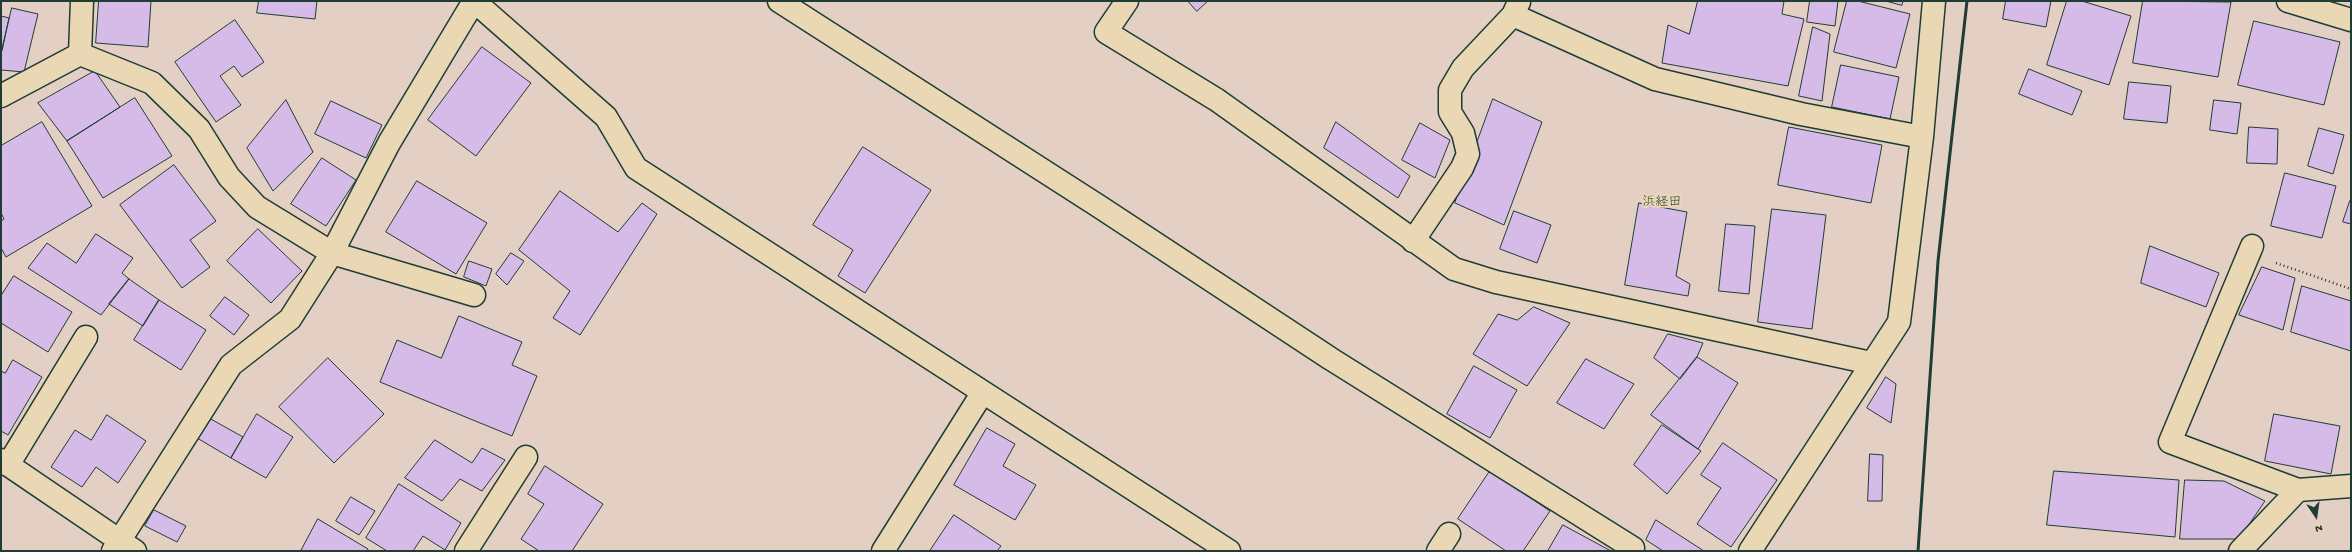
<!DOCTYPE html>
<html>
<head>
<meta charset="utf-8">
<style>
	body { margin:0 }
	#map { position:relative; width:2352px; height:552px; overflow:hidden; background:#e4cfc5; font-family:"Gochi Hand",sans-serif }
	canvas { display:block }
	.frame { position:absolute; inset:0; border:2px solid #1f3d34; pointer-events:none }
	.north { position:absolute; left:2296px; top:496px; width:40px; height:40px; -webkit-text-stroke:3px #ead8b5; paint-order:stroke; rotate:167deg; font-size:11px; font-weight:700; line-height:16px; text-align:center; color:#1f3d34 }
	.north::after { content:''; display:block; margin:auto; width:14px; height:18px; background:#1f3d34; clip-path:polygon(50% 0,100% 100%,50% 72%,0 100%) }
</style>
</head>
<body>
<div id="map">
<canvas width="2352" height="552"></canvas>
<div class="frame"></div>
<div class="north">N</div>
</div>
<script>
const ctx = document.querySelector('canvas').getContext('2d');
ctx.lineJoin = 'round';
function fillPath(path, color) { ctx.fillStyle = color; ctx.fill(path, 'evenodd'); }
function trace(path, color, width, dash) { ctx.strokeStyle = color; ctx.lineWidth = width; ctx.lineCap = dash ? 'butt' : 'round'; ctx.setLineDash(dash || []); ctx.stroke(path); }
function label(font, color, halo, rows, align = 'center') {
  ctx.font = font + ' "Gochi Hand","Klee One",sans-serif'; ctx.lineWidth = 4; ctx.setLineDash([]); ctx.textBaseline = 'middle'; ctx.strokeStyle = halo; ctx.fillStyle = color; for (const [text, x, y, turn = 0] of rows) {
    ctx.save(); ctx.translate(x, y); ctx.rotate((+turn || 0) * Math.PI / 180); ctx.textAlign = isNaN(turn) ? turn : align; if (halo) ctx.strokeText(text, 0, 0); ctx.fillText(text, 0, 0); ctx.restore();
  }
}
const building = new Path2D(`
	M99 1H151L148 47 96 43Z
	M259 1H317L315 19 257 13Z
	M1188 1H1208L1197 11Z
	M1698 1H1784L1782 14 1804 19 1788 86 1662 63 1668 25 1689 34Z
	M1810 1H1838L1835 26 1807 22Z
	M1847 1H1858L1910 14 1896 68 1834 52Z
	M1886 1H1903L1902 5Z
	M2006 1H2051L2046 27 2003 19Z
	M2067 1H2082L2131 16 2109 85 2047 65Z
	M2143 1 2231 2 2218 77 2133 63Z
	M12 8 38 14 24 72 1 70V53Z
	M1 16 9 18 2 51 1 50Z
	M235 20 264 62 242 77 234 66 220 76 241 105 216 122 175 62Z
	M2254 21 2340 42 2324 105 2238 85Z
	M1813 27 1830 34 1822 101 1799 96Z
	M482 47 531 83 476 156 428 120Z
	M1841 65 1899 77 1890 119 1832 107Z
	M2029 69 2082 91 2072 115 2019 94Z
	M95 71 120 107 67 141 38 103Z
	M2129 82 2171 86 2167 123 2124 119Z
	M135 98 172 156 103 198 67 141Z
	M1493 99 1542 122 1504 225 1455 203Z
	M286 100 313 152 273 191 247 148Z
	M2214 100 2241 103 2237 134 2210 130Z
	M331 101 382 125 366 158 315 134Z
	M42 122 92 206 6 257 1 248V221L4 219 1 213V146Z
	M1336 122 1410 176 1398 198 1324 148Z
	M1420 123 1450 140 1435 178 1402 160Z
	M1789 127 1882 145 1871 203 1778 185Z
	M2249 127 2278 129 2277 164 2247 163Z
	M2319 128 2344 135 2333 174 2308 166Z
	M863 147 931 190 865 293 838 276 853 250 813 225Z
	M322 158 356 180 326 226 291 204Z
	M174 165 216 221 190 240 210 267 182 288 120 205Z
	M2285 173 2336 186 2322 238 2271 226Z
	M417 181 487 223 456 274 386 232Z
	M560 191 618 232 642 203 657 214 580 335 553 318 570 291 519 250Z
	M2350 201 2351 202V224L2343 222Z
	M1639 203 1687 212 1676 276 1690 284 1688 296 1625 285Z
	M1772 209 1826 215 1812 329 1758 322Z
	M1514 211 1551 225 1537 263 1500 249Z
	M1726 224 1755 226 1749 294 1719 291Z
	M258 229 302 271 271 303 227 261Z
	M96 234 133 258 122 273 129 279 101 315 28 268 47 243 76 263Z
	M2150 246 2219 273 2206 307 2141 283Z
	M511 253 524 261 507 285 496 274Z
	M469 261 492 269 486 286 464 277Z
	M2262 267 2295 278 2283 330 2239 315Z
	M14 276 72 312 48 352 1 323V296Z
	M129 279 159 300 143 326 109 304Z
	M2302 286 2351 301V351L2291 332Z
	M225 297 249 315 234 335 210 316Z
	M159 300 206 330 181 370 134 340Z
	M1534 307 1570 323 1527 386 1473 354 1498 314 1517 320Z
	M459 316 522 342 512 365 537 376 512 436 380 382 397 340 441 358Z
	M1668 334 1703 343 1697 357 1680 379 1654 358Z
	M1697 357 1738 383 1698 449 1651 415Z
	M328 358 384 414 334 463 279 407Z
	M1586 359 1634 384 1604 429 1557 403Z
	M13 360 42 377 8 435 1 431V371L5 373Z
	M1474 366 1517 390 1490 438 1447 414Z
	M1886 377 1896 384 1891 423 1867 408Z
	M257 414 293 437 266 478 231 458Z
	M2274 414 2340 426 2331 474 2265 461Z
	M107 415 146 441 118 483 96 467 82 487 51 467 75 430 91 440Z
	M209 418 243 437 231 458 197 438Z
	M1662 425 1701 451 1667 494 1634 465Z
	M987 428 1015 444 1003 466 1036 485 1015 520 954 485Z
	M435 440 472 463 482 448 505 460 482 491 460 479 442 501 405 478Z
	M1723 443 1777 480 1731 547 1697 524 1721 488 1701 475Z
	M1870 454 1883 455 1882 501H1868Z
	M545 466 603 504 572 551H539L521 539 544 504 528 494Z
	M1490 471 1550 511 1523 551H1506L1458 519Z
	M2054 471 2179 480 2175 537 2047 525Z
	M2185 480 2224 481 2265 501 2239 539H2180Z
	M399 484 461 523 445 550 423 536 413 551H387L366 538Z
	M351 497 375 511 359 535 336 521Z
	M154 510 186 526 177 542 145 526Z
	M954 515 1001 546 997 551H930Z
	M318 519 368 549 367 551H301Z
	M1656 520 1704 551H1663L1646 540Z
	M1563 525 1611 551H1548Z`);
const path = new Path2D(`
	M2276 263 2351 289`);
const minor = new Path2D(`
	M82 1 80 54 152 83 199 129 229 177 257 207 332 253 474 295
	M474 1 606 117 636 168 1229 551
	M779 1 1100 207 1331 359 1633 548
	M1127 1 1106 32 1217 100 1454 269 1496 282 1871 363
	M2288 1 2351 20
	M1513 15 1655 79 1801 114 1922 137
	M1 96 80 54
	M1413 241 1462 168 1468 154 1463 133 1450 112V90L1463 68 1513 15 1519 2
	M2252 246 2170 442 2298 490
	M1 460 135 551
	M8 465 86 337
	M113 551 231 365 290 319 332 253 389 143 474 1
	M466 551 526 457
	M883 551 983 392
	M1438 551 1449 534
	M1750 551 1899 322 1922 137 1934 1
	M2240 551 2298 490 2351 486`);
const rail = new Path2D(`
	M1918 551 1938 261 1967 1`);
const neighbourhoodNames = [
	["浜経田",1662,203]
];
fillPath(building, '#d6bbe9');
trace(building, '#1f3d34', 1);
trace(minor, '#1f3d34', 25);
trace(path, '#1f3d34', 2.5, [1, 3]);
trace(minor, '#ead8b5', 22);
trace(rail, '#1f3d34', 3);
label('13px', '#1f3d34', '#ead8b5', neighbourhoodNames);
</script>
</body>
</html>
